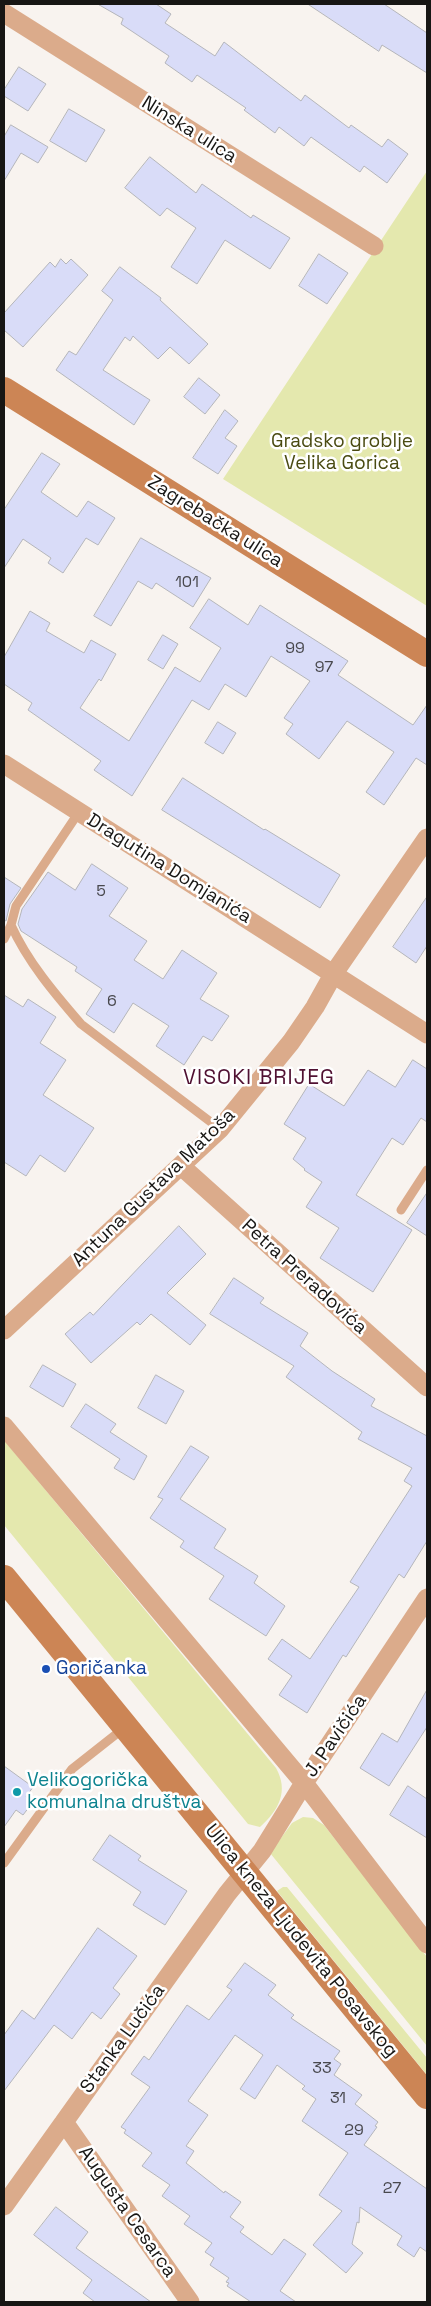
<!DOCTYPE html>
<html>
<head>
<meta charset="utf-8">
<style>
	body { margin:0 }
	#map { position:relative; width:431px; height:2306px; overflow:hidden; background:#f8f3ef; font-family:"Space Grotesk",sans-serif }
	canvas { display:block }
	.frame { position:absolute; inset:0; border:5px solid #171614; pointer-events:none }
</style>
</head>
<body>
<div id="map">
<canvas width="431" height="2306"></canvas>
<div class="frame"></div>
</div>
<script>
const ctx = document.querySelector('canvas').getContext('2d');
ctx.lineJoin = 'round';
function fillPath(path, color) { ctx.fillStyle = color; ctx.fill(path, 'evenodd'); }
function trace(path, color, width, dash) { ctx.strokeStyle = color; ctx.lineWidth = width; ctx.lineCap = dash ? 'butt' : 'round'; ctx.setLineDash(dash || []); ctx.stroke(path); }
function label(font, color, halo, rows, align = 'center') {
  ctx.font = font + ' "Space Grotesk",sans-serif'; ctx.lineWidth = 5; ctx.setLineDash([]); ctx.textBaseline = 'middle'; ctx.strokeStyle = halo; ctx.fillStyle = color; for (const [text, x, y, turn = 0] of rows) {
    ctx.save(); ctx.translate(x, y); ctx.rotate((+turn || 0) * Math.PI / 180); ctx.textAlign = isNaN(turn) ? turn : align; if (halo) ctx.strokeText(text, 0, 0); ctx.fillText(text, 0, 0); ctx.restore();
  }
}
const green = new Path2D(`
	M427 171V606L223 479Z
	M4 1440 276 1768C289 1791 279 1810 260 1827L248 1824 4 1525Z
	M303 1817 313 1818 324 1825 427 1957V2046L270 1853 292 1823Z
	M283 1887H287L427 2058V2075L277 1891Z`);
const building = new Path2D(`
	M98 4H156L171 14 165 23 215 56 224 42 301 101 305 95 349 128 351 125 382 147 388 139 408 154 387 183 364 166 360 172 311 137 304 146 279 127 275 133 244 110 246 108 197 75 192 82 165 63 169 56 121 24 123 19Z
	M308 4H384L427 33V73L382 45 379 51Z
	M19 67 46 84 28 111 4 96V90Z
	M69 109 105 130 86 162 50 141Z
	M11 125 48 147 38 163 21 153 4 181V137Z
	M150 157 196 193 202 184 251 218 253 215 290 238 270 269 225 240 197 284 171 267 196 228 167 208 160 216 125 188Z
	M319 254 348 273 327 304 299 286Z
	M61 259 66 264 71 259 88 275 23 347 4 330V313L50 262 55 267Z
	M120 267 161 298 160 300 208 344 189 364 170 347 158 359 133 336 130 341 125 337 103 370 150 400 134 425 56 370 69 351 76 355 113 300 102 291Z
	M199 378 220 395 205 414 184 397Z
	M225 410 238 421 225 438 237 446 218 474 193 458Z
	M42 453 60 464 41 492 77 517 88 501 115 518 98 545 86 538 63 573 48 563 51 558 23 539 4 568V510Z
	M141 538 211 578 193 607 156 583 152 589 138 581 111 626 94 616Z
	M209 599 248 625 260 605 348 661 338 675 413 725 427 705V765L416 758 384 805 366 792 394 752 347 721 319 759 286 734 293 724 284 718 310 681 271 656 246 697 225 684 209 710 192 700 132 796 94 770 101 761 28 710 32 703 4 684V657L30 611 50 623 46 631 84 653 91 640 116 654 101 681 99 679 80 708 129 741 175 667 200 682 221 648 190 628Z
	M163 635 178 644 163 669 148 660Z
	M218 722 236 733 223 754 205 743Z
	M183 778 264 830 265 829 340 875 320 908 162 810Z
	M92 864 128 888 109 916 147 941 134 960 163 979 182 950 217 973 200 999 229 1016 212 1041 203 1036 184 1065 156 1046 169 1026 133 1003 114 1033 86 1014 102 989 75 971 77 967 21 931 18 924 22 909 48 872 75 890Z
	M4 877 21 888 10 904 6 921 4 920Z
	M427 897V946L416 963 393 947Z
	M4 995 23 1007 28 999 56 1017 40 1043 66 1060 43 1095 94 1128 65 1172 40 1155 26 1176 4 1162Z
	M413 1060 427 1069V1122L421 1118 403 1145 392 1138 356 1195 412 1230 373 1292 320 1258 339 1228 306 1207 322 1182 304 1170 305 1169 293 1159 306 1138 284 1124 309 1084 344 1106 368 1070 395 1087Z
	M427 1193V1236L407 1223Z
	M179 1226 206 1254 167 1293 206 1325 190 1345 151 1314 140 1325 137 1322 91 1363 65 1334 90 1312 93 1315Z
	M234 1278 264 1298 260 1303 308 1333 300 1346 332 1371 375 1399 371 1406 427 1436V1541L404 1578 399 1574 346 1657 343 1655 307 1713 279 1695 292 1676 268 1659 282 1639 310 1659 359 1587 350 1582 412 1486 404 1481 412 1468 358 1439 362 1432 286 1377 294 1366 210 1314Z
	M43 1365 76 1384 63 1407 30 1387Z
	M156 1375 184 1391 166 1424 138 1408Z
	M86 1404 116 1424 110 1432 147 1456 134 1480 114 1468 120 1459 71 1427Z
	M191 1446 209 1457 180 1499 226 1529 214 1548 258 1576 254 1583 285 1606 266 1636 209 1599 224 1576 180 1547 184 1541 150 1518 163 1499 158 1497Z
	M427 1690V1727L389 1786 360 1768 382 1733 397 1742Z
	M4 1766 33 1787 26 1797 33 1802 23 1815 16 1810 4 1827Z
	M408 1786 427 1799V1838L390 1815Z
	M110 1835 141 1856 138 1860 187 1891 165 1925 133 1905 141 1892 93 1860Z
	M98 1928 137 1956 113 1988 120 1994 101 2019 92 2012 72 2039 54 2025 4 2091V2035L22 2010 34 2019Z
	M245 1963 276 1985 268 1995 294 2015 291 2018 340 2051 334 2059 341 2064 334 2075 362 2095 355 2104 378 2122 375 2126 377 2127 364 2145 427 2189V2252L420 2247 414 2257 397 2245 402 2236 360 2207 359 2223 357 2222 352 2244 363 2253 346 2273 313 2245 342 2211 319 2195 348 2153 302 2121 316 2099 302 2089 305 2086 277 2065 255 2099 240 2089 263 2055 235 2035 188 2101 208 2115 186 2146 194 2151 186 2163 224 2193 225 2191 241 2202 230 2217 244 2227 240 2232 272 2255 284 2239 306 2254 280 2291 296 2302H251L227 2286 229 2283 226 2282 229 2278 210 2265 214 2258 205 2252 212 2243 184 2224 190 2216 162 2196 170 2185 142 2166 152 2153 124 2133 126 2130 121 2127 150 2087 131 2074 144 2056 149 2060 187 2005 209 2020 232 1990 227 1987Z
	M56 2207 88 2232 76 2248 151 2302H95L83 2293 92 2280 34 2235Z`);
const service = new Path2D(`
	M11 925C27 961 55 994 81 1024L220 1129
	M4 939 11 925 16 906 79 812
	M401 1210 427 1170
	M4 1863 72 1769 124 1728`);
const minor = new Path2D(`
	M4 13 374 246
	M4 764 427 1034
	M181 1166 427 1387
	M4 1330 220 1129 291 1042 315 1007 334 973 427 838
	M4 1426 304 1783 427 1944
	M64 2122 190 2302
	M4 2206 227 1894 262 1851 304 1783 427 1598`);
const secondary = new Path2D(`
	M4 390 427 654
	M4 1578 427 2096`);
const markers = [
	[46,1669,5,"#1a4fb4"],
	[17,1792,5,"#0f9aa8"]
];
const numberNames = [
	["101",187,583],
	["99",295,649],
	["97",324,668],
	["5",101,892],
	["6",112,1002],
	["33",322,2069],
	["31",338,2099],
	["29",354,2131],
	["27",392,2189]
];
const streetNames = [
	["Ninska ulica",189,130,32],
	["Zagrebačka ulica",215,522,32],
	["Dragutina Domjanića",169,869,32],
	["Antuna Gustava Matoša",154,1188,-44],
	["Petra Preradovića",304,1277,42],
	["J. Pavičića",336,1736,-56],
	["Ulica kneza Ljudevita Posavskog",301,1941,51],
	["Stanka Lučića",123,2039,-54],
	["Augusta Cesarca",127,2212,55]
];
const parkNames = [
	["Gradsko groblje",342,442],
	["Velika Gorica",342,464]
];
const transitNames = [
	["Goričanka",56,1669]
];
const cultureNames = [
	["Velikogorička",27,1781],
	["komunalna društva",27,1803]
];
const quarterNames = [
	["VISOKI BRIJEG",259,1078]
];
fillPath(green, '#e4e8ae');
fillPath(building, '#d9dcf8');
trace(building, '#b4b5ba', 1);
trace(service, '#dbab8b', 9);
trace(minor, '#dbab8b', 19);
trace(secondary, '#cc8555', 26);
for (const [x, y, r, color] of markers) { const dot = new Path2D(); dot.arc(x, y, r, 0, 2 * Math.PI); ctx.fillStyle = color; ctx.fill(dot); trace(dot, '#fff', 2); }
label('16px', '#48484d', null, numberNames);
label('19px', '#171614', '#fff', streetNames);
label('19px', '#4a4b12', '#fff', parkNames);
label('19px', '#164399', '#fff', transitNames, 'left');
label('19px', '#0d838f', '#fff', cultureNames, 'left');
ctx.letterSpacing = '1px';
label('21px', '#501132', '#fff', quarterNames);
ctx.letterSpacing = '0px';
</script>
</body>
</html>
